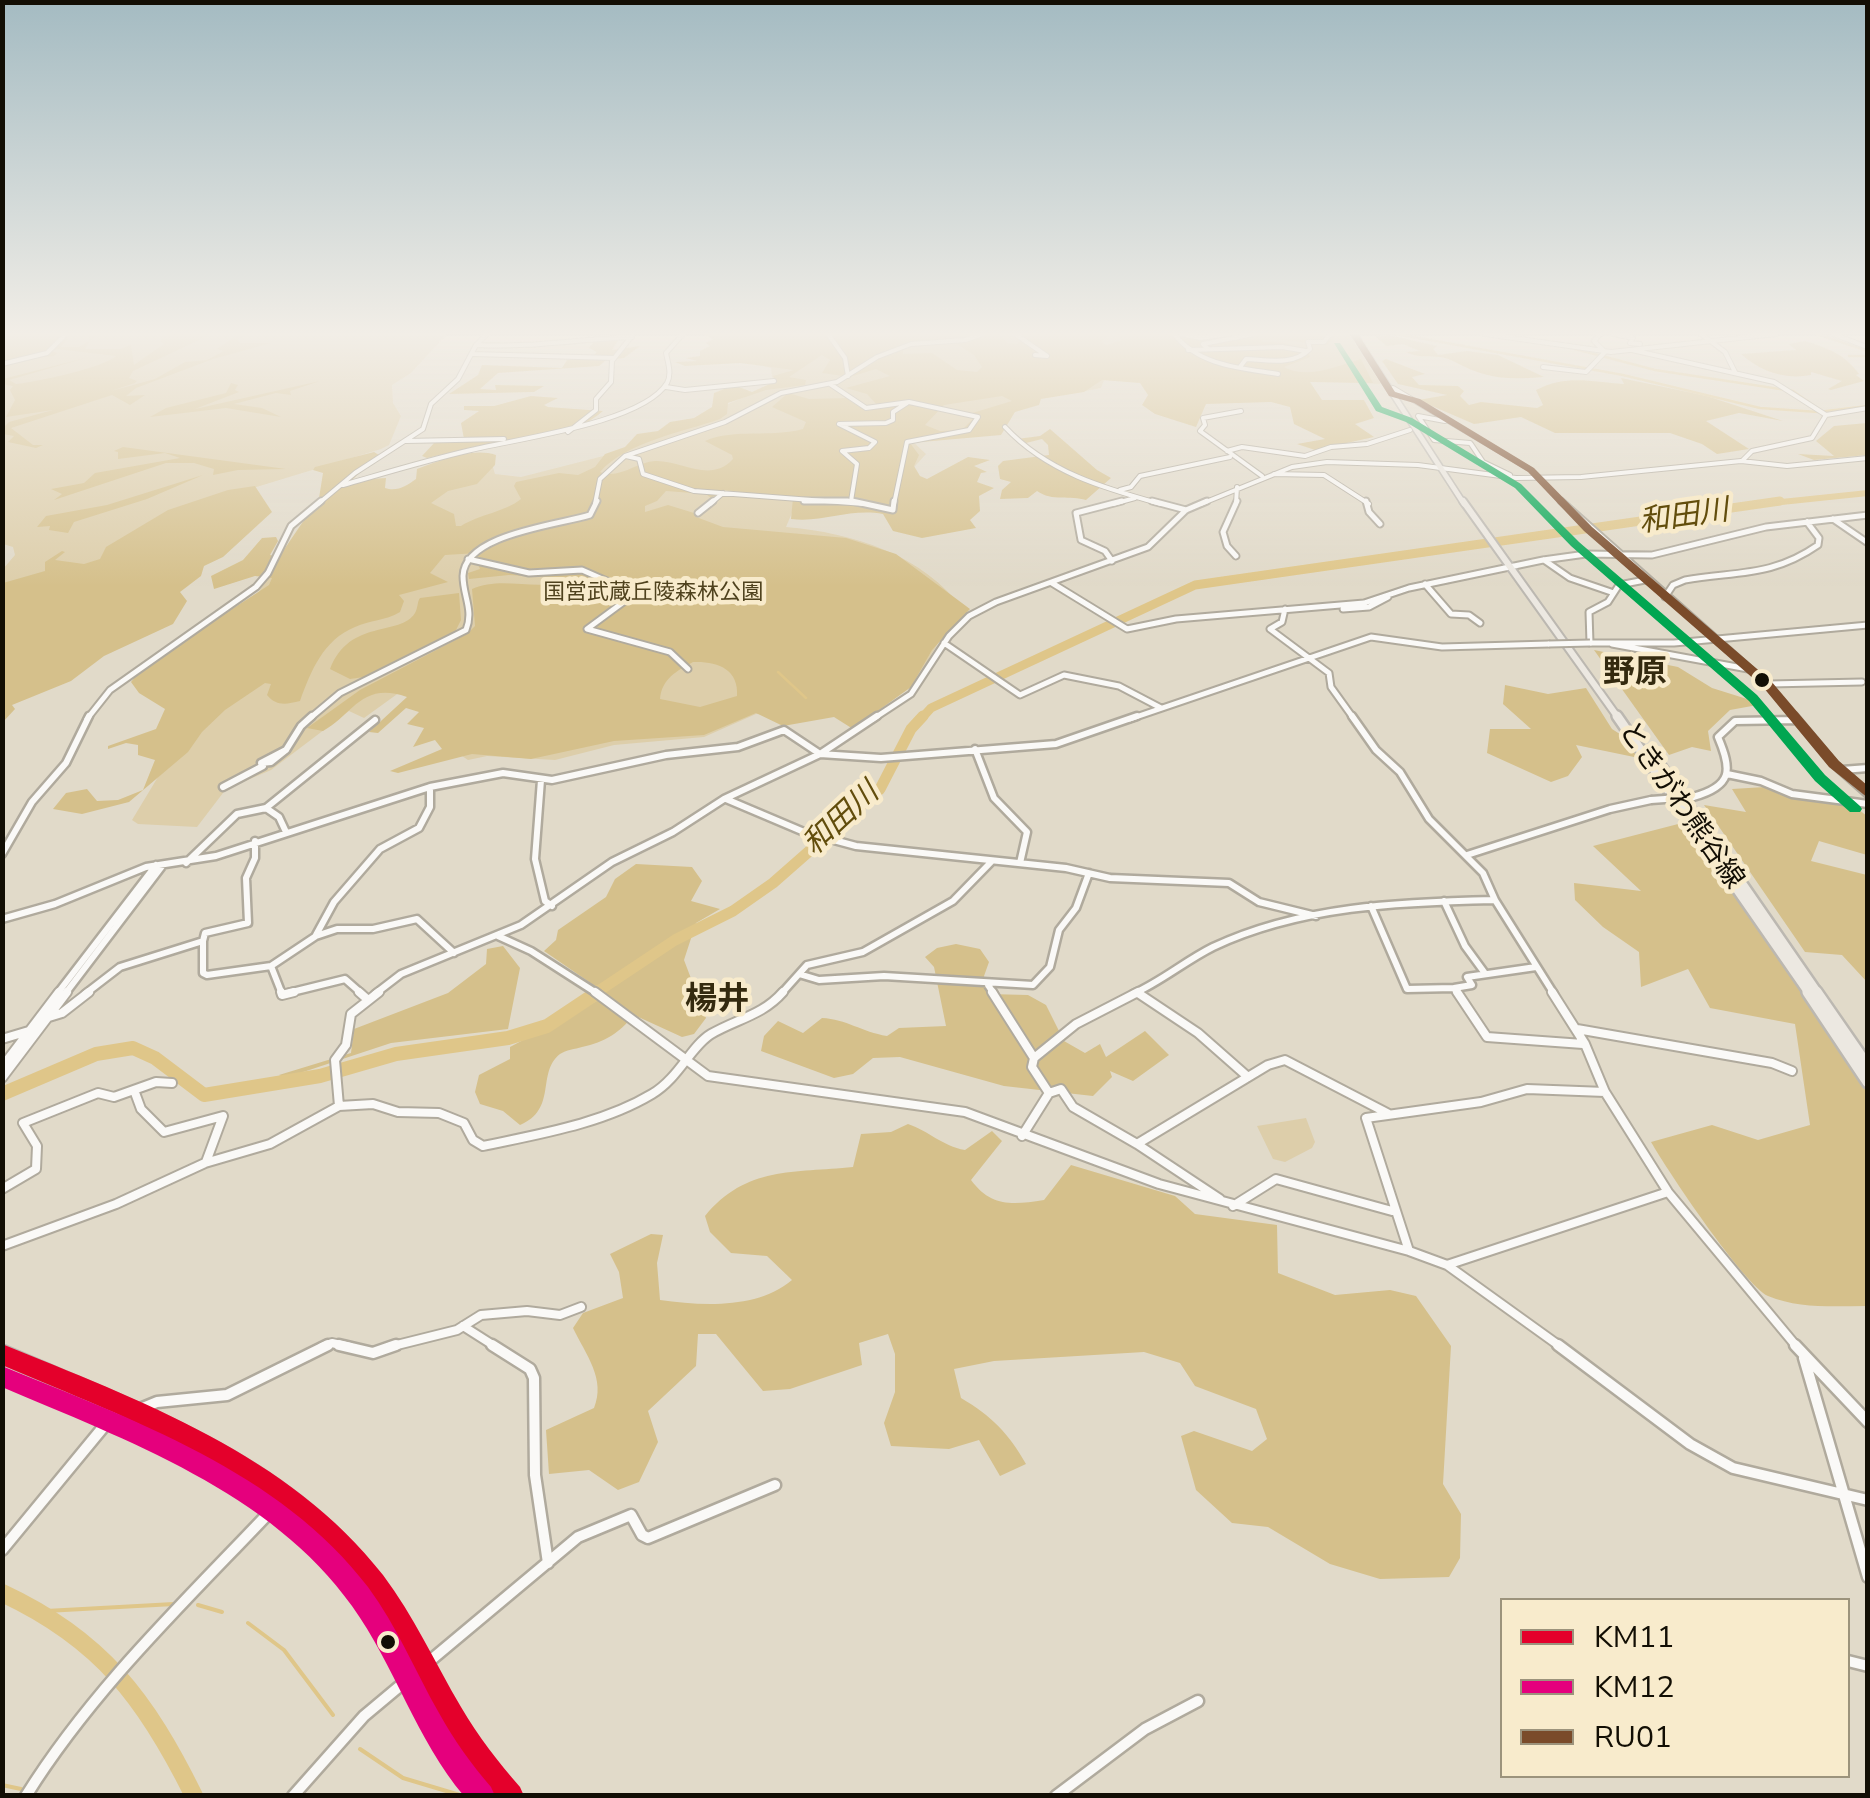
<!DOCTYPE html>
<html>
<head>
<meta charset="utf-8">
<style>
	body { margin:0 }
	#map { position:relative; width:1870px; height:1798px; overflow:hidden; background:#e1dac9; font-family:"Nunito Sans",sans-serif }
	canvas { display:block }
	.frame { position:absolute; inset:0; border:5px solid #120e04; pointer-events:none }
	.legend { position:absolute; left:1500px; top:1598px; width:350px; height:180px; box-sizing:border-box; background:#f8ebcc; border:2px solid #9c937c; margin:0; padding:12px 18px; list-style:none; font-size:30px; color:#120e04 }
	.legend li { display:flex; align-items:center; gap:20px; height:50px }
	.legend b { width:50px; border:2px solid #9c937c }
</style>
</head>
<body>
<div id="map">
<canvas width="1870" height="1798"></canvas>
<div class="frame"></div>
<ul class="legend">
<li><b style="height:12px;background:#e4002b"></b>KM11</li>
<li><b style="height:12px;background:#e5007d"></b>KM12</li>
<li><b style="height:12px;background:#7a4b2a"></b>RU01</li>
</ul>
</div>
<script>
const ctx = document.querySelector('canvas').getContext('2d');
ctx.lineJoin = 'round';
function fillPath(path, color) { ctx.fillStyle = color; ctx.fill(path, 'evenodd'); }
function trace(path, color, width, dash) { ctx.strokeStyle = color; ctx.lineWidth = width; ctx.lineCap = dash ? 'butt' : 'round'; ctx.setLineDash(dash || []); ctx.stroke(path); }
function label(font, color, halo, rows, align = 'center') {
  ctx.font = font + ' "Nunito Sans","Noto Sans JP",sans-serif'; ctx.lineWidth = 9; ctx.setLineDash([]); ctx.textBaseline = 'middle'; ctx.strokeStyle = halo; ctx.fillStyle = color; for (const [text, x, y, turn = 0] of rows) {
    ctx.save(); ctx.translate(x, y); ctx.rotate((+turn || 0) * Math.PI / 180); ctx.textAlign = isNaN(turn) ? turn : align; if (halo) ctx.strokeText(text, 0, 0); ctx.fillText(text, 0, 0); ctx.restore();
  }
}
const green = new Path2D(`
	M61 334H447L411 373 392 385 393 403 401 416 389 445 381 449 191 507 111 558 3 585V569L15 555 13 547 3 544V366Z
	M733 334H1349L1381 384 1308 381 1165 402 1142 382 1104 380 1101 388 1075 393 1009 390 1016 410 999 431 912 441 926 454 906 476 885 511 794 508 786 527C853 533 923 554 964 611L941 638 913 686 877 708 823 704 786 715 756 714 704 737 614 745 555 760 487 756 468 760 425 731 444 711 400 692 364 718 349 711 271 770 226 789 197 827 138 824 132 820 170 757 219 621 258 593 273 570 400 491 490 457 495 474 521 477 619 452 778 382 772 377 771 368 733 358Z
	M1306 1118 1315 1142 1312 1148 1285 1162 1273 1159 1257 1126Z`);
const forest = new Path2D(`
	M3 334H71L61 347H79L89 341V335L104 334 91 339 85 349H120L131 345 134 365 164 344 160 341 168 334H212L133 371 129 378 137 381 135 383 111 391 155 379 185 362 207 360 224 351 217 349 239 334H247L237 340 240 343H271L213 359 136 388 126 396 145 395 130 405 112 395 11 428 33 445H43L36 448 8 442 14 436 3 434V428L9 422 53 410 6 417 15 400 10 390 13 386 6 385 3 379 89 357 9 380 16 384C36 382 103 368 116 356L57 349 52 351 57 353 54 356 22 359 3 368Z
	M703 334H999L1007 343 1017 344 1023 339 1017 334H1110L1101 342 1107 345 1122 340 1115 334H1338L1327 345 1273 339 1258 341 1285 343 1308 351 1310 357 1284 367C1306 380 1337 366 1361 359L1373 383 1310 382 1322 400H1364L1374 418 1355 424 1374 437 1315 450 1297 444 1325 439 1294 424 1290 407 1271 402 1206 404 1196 427 1155 414 1142 405 1148 395 1140 383 1102 380 1084 392 1041 399 1039 405 1015 412 1001 435 910 443 919 455 914 466 920 476 927 479 968 457 990 460 974 466 987 472 981 473 977 482 994 488 979 496 980 511 970 520 976 528 922 538 893 531 883 514C849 508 824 523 791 519L793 498 724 490 711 498 706 494 666 491 657 501 645 506V512L668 505 694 513 696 517 723 527 846 538 896 554 970 609 932 650 911 687 853 729 834 717 783 726 756 713 704 735 614 741 531 759 472 754 398 773 390 771 442 749 435 740 413 747 424 728 407 724 419 712 406 708 378 733 369 732 407 697C361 681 353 715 323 731L307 728 360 690 467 634 475 626 472 589C500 576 533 590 562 582L560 578 509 575 469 579 468 573 480 569 476 559 478 553 445 555 430 573 448 582 399 595 404 601 400 612C385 621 370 620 355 627 323 640 311 671 300 701 287 704 277 707 267 695L271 684 265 683 225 710 202 732 188 752 129 802 82 814 53 809 66 793 87 789 97 801 118 800 143 790 155 760 138 755V745L126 743 108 749V746L156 729 165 709 139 693 131 682 143 667 269 585 272 578 255 576 214 589 211 576 243 560 262 538 276 537 278 541 270 555 279 557 319 498 323 473 313 470 315 467 374 452 379 455 352 480 386 478 385 488C397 492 406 486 416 479L417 469C441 460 472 447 496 455L495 465 477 484 448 491 431 503 454 514 456 526H461C480 514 505 512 521 499L514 486 516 482 559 473 578 475 595 467 605 454 625 447 637 434 658 431 670 422 694 418 712 407 714 393 734 385 752 392 776 381 773 376 794 370 740 363 685 366 675 362 697 361 686 358 700 356V351L710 346 706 343 713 339ZM954 342 974 355 982 367 977 372 957 370 932 353 903 354V348ZM822 355 830 360 822 373 850 377 876 369 890 376 846 388 867 394 878 406 869 407 848 398 809 399 788 393 772 407 806 422 803 429C771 438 735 428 705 441L732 455 733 459C710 484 682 460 655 461 636 462 619 480 600 472 626 442 683 432 720 419L727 414 728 403 766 390 805 385 806 380 789 377ZM1002 396 1012 401 969 414 973 419 962 430 940 431 925 425 944 405ZM693 662C717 661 739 669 737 696L700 707 660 699C662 678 677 671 693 662Z
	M1388 335 1437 346 1433 349 1438 355 1467 351 1498 355 1544 377C1505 380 1486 379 1453 361 1439 353 1420 360 1406 352L1420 351 1403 344 1387 346 1376 337Z
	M596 339H619L612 350 640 346 624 358 606 360 599 366 498 373 480 389 496 390 495 385 544 386 534 392 449 394 478 375 482 365 562 368 567 360 592 357 597 352 589 348Z
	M1805 341C1827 348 1845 354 1859 374L1856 375 1864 381 1831 390 1828 389 1842 381 1811 372V375C1784 380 1760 371 1741 354L1796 350 1789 344Z
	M1386 359 1425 374 1412 377 1419 385 1458 386 1464 391 1460 396 1469 405 1481 402 1537 408 1543 405 1536 390C1567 374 1592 382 1624 384L1621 378 1707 396 1783 421 1739 413 1706 421 1749 449 1717 454 1702 444 1670 433H1555L1521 417 1474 424 1418 400 1447 395 1398 384 1382 361Z
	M320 381 290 391 291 395 276 393 234 404 262 408 281 417 226 408 150 417 166 408 226 393 231 383 238 385 235 390 239 392 195 409Z
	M531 396 558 398 544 405 548 407 603 411C572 438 538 435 498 442 474 446 451 453 427 458L422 456 436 441 464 439 461 423 479 411 464 410V406H494Z
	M1867 423V455L1814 460 1798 454 1834 456 1816 441 1834 426Z
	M1050 429 1097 470 1111 478 1086 500C1070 495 1052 502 1037 491L1028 498 1000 499 1002 490 1011 482 1000 479 998 466 1003 461 1049 455 1048 445 1042 439 1022 444 1017 439 1040 436Z
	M123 447 286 469 238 470 213 475 214 469 194 463H166L54 500 62 494 51 489 84 483 95 473 180 458 165 453 118 459V452L114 451Z
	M203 475 147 499 74 522 68 533 49 530 50 526 37 527 46 516 107 505Z
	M255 486 272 512 223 557 204 566 201 576 180 592 187 601 173 624 104 656 71 681 12 705 15 709 3 722V583L45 571V562L62 551 65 552 55 560 84 564 100 559 106 547 168 510 228 490Z
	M459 593 461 620 455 632 364 677 350 679 330 669C350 618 400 637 415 613 418 608 417 602 420 598Z
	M1594 650 1678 667 1712 688 1763 704 1730 710 1708 731 1711 751 1692 747 1669 755Z
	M1505 685 1548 694 1586 688 1612 729 1626 738 1639 758 1576 745 1582 757 1568 776 1551 782 1487 753 1490 729H1531L1503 704Z
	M1765 787 1781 795 1846 800 1867 816V855L1819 841 1811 861 1867 875V982L1842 955 1805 952 1704 805 1746 812 1732 789Z
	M1682 823 1781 958 1867 1089V1306C1834 1306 1799 1309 1768 1296 1744 1285 1667 1170 1651 1142L1712 1125 1758 1140 1810 1125 1795 1024 1710 1008 1688 969 1641 987 1639 952 1603 927 1575 900 1574 883 1641 891 1593 846Z
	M636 864 692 867 702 881 691 901 720 909 696 923 684 960 706 1018 694 1034 682 1037 634 1015C619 1033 605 1042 582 1047 575 1049 566 1050 560 1054 536 1073 558 1109 520 1125L503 1111 480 1104 475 1092 479 1075 510 1059V1047L608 995 544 951 556 940 558 930 606 897 615 879Z
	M956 944 980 949 989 962 984 976 988 994 1028 995 1046 1005 1064 1041 1085 1053 1100 1044 1106 1057 1145 1031 1169 1055 1133 1081 1110 1071 1112 1077 1093 1096 1004 1086 900 1057 873 1058 853 1074 834 1078 761 1051 764 1036 778 1021 803 1033 822 1018C846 1019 862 1032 887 1036L899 1028 946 1026 934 967 925 957 937 948Z
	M503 946 520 968 508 1029 391 1043 285 1078 279 1075 351 1053 354 1029 448 993 486 964 487 949Z
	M908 1124C929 1131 942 1146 965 1150L992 1131 1002 1141 971 1180C991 1207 1012 1205 1044 1200L1071 1165 1175 1196 1195 1214 1277 1225 1278 1273 1335 1295 1390 1290 1416 1296 1451 1346 1443 1484 1461 1514 1460 1558 1449 1577 1380 1579 1330 1564 1268 1527 1232 1523 1196 1490 1181 1436 1194 1431 1252 1451 1267 1439 1256 1409 1195 1386 1180 1363 1144 1352 994 1361 954 1369 961 1398C992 1416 1009 1434 1026 1464L1000 1476 979 1440 949 1449 891 1446 884 1423 895 1392V1354L888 1334 859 1343 862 1365 790 1389 763 1391 716 1334H698L696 1366 648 1411 658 1442 639 1482 618 1490 589 1470 549 1474 546 1430 594 1408C606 1379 586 1355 573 1328L583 1313 623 1298 619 1272 610 1254 651 1234 663 1235 657 1263 660 1300C703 1306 758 1309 792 1280L767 1256 731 1253 710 1232 705 1216C746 1166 794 1173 853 1167L861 1134 891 1132Z`);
const streamFar1 = new Path2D(`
	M1397 334 1623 375 1760 408 1818 412 1868 406
	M1481 334 1523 341
	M1817 334 1868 351
	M1575 349 1655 370 1793 391 1813 405
	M1849 356H1868
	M778 672 806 698`);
const stream = new Path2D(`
	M198 1605 222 1612
	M46 1611 174 1604
	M248 1623 284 1650 333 1715
	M360 1749 403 1778 463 1796
	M2 1785 21 1789`);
const riverFar4 = new Path2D(`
	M1762 504 1868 493`);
const riverFar3 = new Path2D(`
	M921 719 931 708 1195 585 1780 501`);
const riverFar2 = new Path2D(`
	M594 994 675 940 733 911 773 883 880 789 911 729 923 716`);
const riverFar1 = new Path2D(`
	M2 1094 96 1054 133 1048 155 1058 204 1095 320 1076 396 1054 508 1038 547 1026 598 992`);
const river = new Path2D(`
	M2 1593C101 1639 146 1699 194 1796`);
const minorFar4 = new Path2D(`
	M828 334 845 358 848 376
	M1015 334 1047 356 1035 355
	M1174 334C1199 366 1241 368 1278 374
	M1181 334 1200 338 1229 334
	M1485 334 1611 352 1776 334
	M1614 334 1633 338 1630 343 1640 344
	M1701 334 1725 352 1735 372
	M1833 334 1867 347
	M477 345C530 348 579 339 632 337
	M1208 349 1203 344 1254 334
	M1188 350 1282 347 1306 351
	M1632 350 1774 382 1826 415
	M473 354 614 358
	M2 364 47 353 66 334
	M1240 367 1246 359C1268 360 1293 366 1310 349L1308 342H1324L1330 334
	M1543 367 1586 372 1605 352 1594 341 1600 334
	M830 384 866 408 909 402 978 417 969 430 907 442 894 504
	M666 387 685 390 774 381
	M1393 388 1531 470 1564 504
	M1241 411 1203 418 1205 425 1200 431 1262 476
	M1445 421 1418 416 1434 440 1470 443
	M1005 427C1047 472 1103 488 1161 504
	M568 432 596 410V399L611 382 612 361 631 337
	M406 441 504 439
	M1471 444 1483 462 1510 475
	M1227 451 1242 447 1305 456 1331 447 1367 444 1410 430
	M626 456 639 459 643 474 694 491 864 504
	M1743 460 1752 451 1812 438 1826 415 1868 408
	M1274 474 1324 475 1369 504
	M343 485C385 473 428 460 471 450 515 439 643 423 667 383 672 374 668 363 666 353L683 334
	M1120 490 1131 487 1140 476 1230 457
	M851 501 857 464 842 451 869 448 875 442 839 424 886 423 893 420V412L907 403
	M318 504 355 473 423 429 431 404 458 379 476 345 487 334
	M595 504 600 479 625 456 725 422 781 393 837 382 877 357 911 344 965 340 982 334
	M710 504 723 493
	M1113 504 1135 498
	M1201 504 1292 467 1327 462 1418 465 1516 478 1581 477 1741 461 1787 466 1868 458
	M1236 504 1237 487`);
const minorFar3 = new Path2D(`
	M804 501H848
	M852 501 893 510 894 501
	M1152 501 1186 510
	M1366 501 1369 512 1380 524
	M1561 501 1767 684 1796 719
	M698 513 713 501
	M1833 519 1868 543
	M1236 556 1227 546 1223 532 1237 501
	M468 559 529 573 582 570 623 588 683 596
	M1544 560 1570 578 1611 592
	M1112 561 1105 551 1081 540 1076 513 1122 501
	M1645 580 1619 585 1608 602 1589 612 1590 643H1674L1868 625
	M1052 583 1127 629 1176 619 1364 603 1409 588 1543 560 1586 554 1652 555 1766 527 1868 515
	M1425 584 1451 614 1469 615 1480 623
	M624 588 629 598 587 629 670 652 688 669
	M1665 597 1673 585 1685 580C1737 571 1772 577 1818 545L1819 538 1807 522
	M1285 609 1282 622 1270 629 1329 673 1331 687 1354 719
	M1343 609 1369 607 1388 597
	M944 643 1020 695 1064 675 1119 686 1161 708
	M1612 644 1748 669
	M1769 684 1862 682
	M87 719 110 690 256 587 268 573 291 526 321 501
	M309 719 340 693 466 630C474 610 463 596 463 576 464 534 558 525 590 515L597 501
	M873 719 911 694 949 636 969 616 996 602 1148 547 1186 510 1207 501
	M1130 719 1371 637 1442 647 1549 644`);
const minorFar2 = new Path2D(`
	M1352 716 1376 750 1400 772 1429 819 1483 873 1495 900 1554 994
	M1794 716 1834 764 1868 794
	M975 749 994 798 1027 832 1020 863
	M286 750 271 762 261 763Z
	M286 750 301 726 312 716
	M1842 770 1868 768
	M1727 774 1761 781 1792 794 1868 804
	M541 780 535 859 545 901 552 906
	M223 787 263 766
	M1693 797C1733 786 1732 770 1718 737L1735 721 1797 720
	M726 799 804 832 856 846 1066 868 1110 878 1229 883 1259 902 1316 916
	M266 808 279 817 286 832
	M2 854 32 802 66 763 89 716
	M1467 855 1610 809 1651 800
	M186 863 237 814 266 808 375 720
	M1444 901 1465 946 1484 972
	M1371 906 1407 989 1454 988 1458 994
	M2 919 55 904 146 867 216 856 430 787 503 773 552 780 666 755 738 747 784 730 820 754 881 758 1056 744 1137 716
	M316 935 334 902 380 849 419 828 430 807V787
	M498 936 531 951 598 994
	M203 941 205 933 248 923 246 878 255 858V841
	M271 966 282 994
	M799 974 819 980 884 976 1033 985 1050 967 1059 930 1076 908 1089 873
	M988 985 994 994
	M1454 988 1472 985 1467 977 1536 967
	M57 994 156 865
	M65 994 163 865
	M85 994 120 967 203 941V973L207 975 271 966 316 936 337 929H373L417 919 454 953
	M284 994 345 979 362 994
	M375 994 401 974 521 925 612 862 673 832 724 799 820 754 877 716
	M781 994 807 965 863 952 953 901 992 861
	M1133 994C1162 981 1185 961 1213 947 1300 906 1400 902 1495 900`);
const minorFar1 = new Path2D(`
	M281 992 282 995 294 992
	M359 992 367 999
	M595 992 708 1076 965 1112 1159 1184 1409 1251 1447 1265 1561 1347
	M992 992 1034 1058 1032 1067 1049 1093 1022 1136
	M1457 992 1487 1037 1583 1044
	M1552 992 1585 1044 1605 1092 1668 1192 1797 1347
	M1138 993 1198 1033 1248 1077
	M49 1017 62 1013 89 992
	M1577 1029 1772 1063 1792 1071
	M2 1039 32 1030
	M1034 1058 1076 1024 1138 992
	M2 1067 59 992
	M2 1078 67 992
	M134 1090 141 1109 164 1132 223 1116 206 1162
	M1049 1093 1061 1089 1073 1107 1137 1144
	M339 1106 335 1060 346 1045 351 1014 379 992
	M2 1189 36 1169 37 1146 23 1123 98 1093 114 1097 156 1082 172 1083
	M1220 1199 1137 1144 1268 1065 1285 1060 1389 1114
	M1233 1206 1276 1179 1392 1211
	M2 1246 116 1204 205 1163 270 1144 339 1106 373 1104 398 1112 439 1113 464 1123 473 1140 483 1146C539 1134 602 1124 652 1094 679 1078 691 1046 711 1034 737 1019 763 1015 783 992
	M1409 1251 1366 1118 1481 1102 1527 1089 1605 1092
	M1447 1265 1668 1192
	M463 1326 496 1347
	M322 1347 332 1343 350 1347
	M389 1347 457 1330 481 1315 527 1311 560 1315 581 1307`);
const minor = new Path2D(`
	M339 1345 373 1353 396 1345
	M492 1345 530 1369 534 1378 535 1475 548 1563
	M1558 1345 1690 1444 1733 1468 1868 1500
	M1795 1345 1868 1422
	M1804 1358 1868 1577
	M140 1409 157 1402 227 1395 328 1345
	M2 1550 119 1408
	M1848 1661 1868 1666
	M26 1796C95 1685 194 1593 283 1498
	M293 1796 364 1716 578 1537 631 1515 642 1535 648 1538 775 1485
	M1056 1796 1145 1729 1198 1701`);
const majorFar3 = new Path2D(`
	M1354 334 1464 504`);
const majorFar2 = new Path2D(`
	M1463 501 1619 719`);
const majorFar1 = new Path2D(`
	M1617 716 1810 994
	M1651 752 1818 994`);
const major = new Path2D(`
	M1808 992 1868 1082
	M1816 992 1868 1067`);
const highway = new Path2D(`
	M2 1354C133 1411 288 1464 375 1584 427 1655 446 1730 511 1796`);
const minorBridgeFar1 = new Path2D(`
	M1549 644 1590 643`);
const minorBridge = new Path2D(`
	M1651 800 1693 797`);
const bus1 = new Path2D(`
	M2 1344C139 1400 290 1455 383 1575 414 1616 435 1663 461 1707 478 1736 498 1762 520 1787L524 1796H493C440 1735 415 1658 368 1594 280 1474 134 1421 2 1365Z`);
const bus2 = new Path2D(`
	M2 1366C131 1419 281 1472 368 1587 397 1626 415 1671 439 1713 454 1740 471 1764 491 1787L495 1796H464C416 1739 395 1666 352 1606 271 1492 126 1440 2 1387Z`);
const bus3 = new Path2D(`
	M1350 334H1358L1395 392 1420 399 1534 468 1592 527 1771 681 1839 761 1868 786V798L1829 767 1763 687 1584 531 1528 472 1414 403 1389 396Z`);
const bus4 = new Path2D(`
	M1334 343H1340L1382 407 1412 418 1521 484 1579 542 1757 695 1825 775 1860 806 1862 809 1860 812H1850L1815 781 1749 701 1571 546 1515 488 1406 422 1376 411Z`);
const markers = [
	[1762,680,9,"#120e04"],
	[388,1642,9,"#120e04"]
];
const farParknames = [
	["国営武蔵丘陵森林公園",653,594]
];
const streetNames = [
	["ときがわ熊谷線",1680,806,55]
];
const waterNames = [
	["和田川",1684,518,-8],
	["和田川",842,820,-43]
];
const quarterNames = [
	["野原",1635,674],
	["楊井",717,1001]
];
fillPath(green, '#ddceaa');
fillPath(forest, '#d5c08b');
trace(streamFar1, '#dfc689', 2.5);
trace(stream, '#dfc689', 4);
trace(riverFar4, '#dfc689', 6);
trace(riverFar3, '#dfc689', 9);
trace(riverFar2, '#dfc689', 11);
trace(riverFar1, '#dfc689', 14);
trace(river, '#dfc689', 18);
trace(minorFar4, '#b0aa9d', 6);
trace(minorFar3, '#b0aa9d', 9);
trace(minorFar2, '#b0aa9d', 11);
trace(minorFar1, '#b0aa9d', 12);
trace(minor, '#b0aa9d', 15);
trace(majorFar3, '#bcb8b1', 8);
trace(majorFar2, '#bcb8b1', 10);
trace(majorFar1, '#bcb8b1', 14);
trace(major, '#bcb8b1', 16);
trace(highway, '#bcb8b1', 21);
trace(minorFar4, '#faf9f7', 4);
trace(minorFar3, '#faf9f7', 5);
trace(minorFar2, '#faf9f7', 6);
trace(minorFar1, '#faf9f7', 8);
trace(minor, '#faf9f7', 10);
trace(majorFar3, '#ece8e1', 5);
trace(majorFar2, '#ece8e1', 6);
trace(majorFar1, '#ece8e1', 9);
trace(major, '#ece8e1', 11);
trace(highway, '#e3ded3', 16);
trace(minorBridgeFar1, '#b0aa9d', 9, []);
trace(minorBridge, '#b0aa9d', 11, []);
trace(minorBridgeFar1, '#faf9f7', 5);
trace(minorBridge, '#faf9f7', 6);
fillPath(bus1, '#e4002b');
fillPath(bus2, '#e5007d');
fillPath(bus3, '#7a4b2a');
fillPath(bus4, '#00a651');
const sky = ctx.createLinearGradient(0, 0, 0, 586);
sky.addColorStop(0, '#a4bbc2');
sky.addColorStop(0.57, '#f2eee7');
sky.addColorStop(1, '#f2eee700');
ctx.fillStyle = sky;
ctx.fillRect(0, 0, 1870, 586);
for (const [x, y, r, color] of markers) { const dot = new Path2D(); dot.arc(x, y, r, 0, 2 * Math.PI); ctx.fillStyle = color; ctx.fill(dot); trace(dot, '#f8ebcc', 4); }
label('22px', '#4f421e', '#f8ebcc', farParknames);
label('28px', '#120e04', '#f8ebcc', streetNames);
label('italic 30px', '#624d0c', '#f8ebcc', waterNames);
label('bold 32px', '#342a0f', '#f8ebcc', quarterNames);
</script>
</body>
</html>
